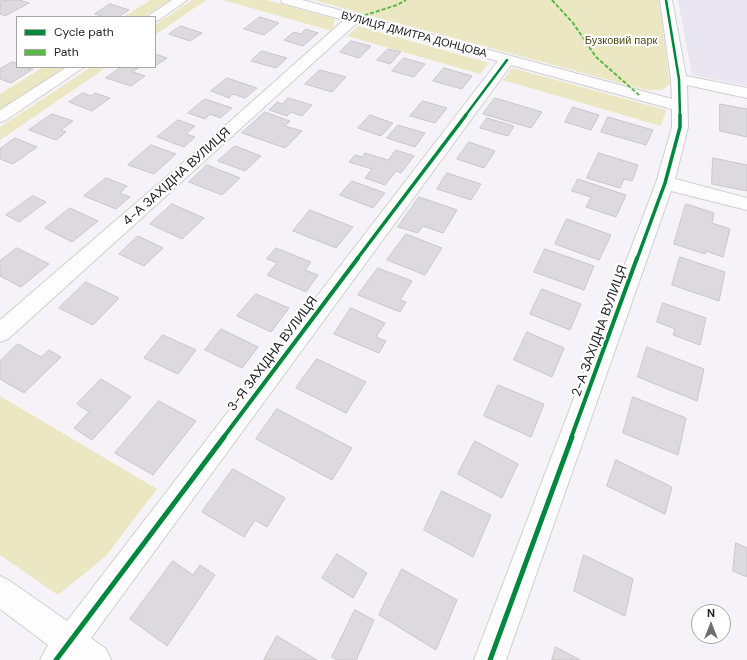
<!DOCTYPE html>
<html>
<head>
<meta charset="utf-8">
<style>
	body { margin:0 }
	#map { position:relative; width:747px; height:660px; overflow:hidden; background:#f5f3f8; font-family:"DM Sans",sans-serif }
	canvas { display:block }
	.legend { position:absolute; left:16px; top:16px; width:140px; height:52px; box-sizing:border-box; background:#fff; border:1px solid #a7a7a8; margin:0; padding:5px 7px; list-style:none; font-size:12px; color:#242326 }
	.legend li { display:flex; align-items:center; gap:8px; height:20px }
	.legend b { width:20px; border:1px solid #a7a7a8 }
	.north { position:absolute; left:691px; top:604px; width:40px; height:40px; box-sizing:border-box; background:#fff; border:1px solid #a7a7a8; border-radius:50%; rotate:0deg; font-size:11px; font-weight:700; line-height:16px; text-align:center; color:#242326 }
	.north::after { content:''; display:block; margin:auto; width:14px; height:18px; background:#6d6c70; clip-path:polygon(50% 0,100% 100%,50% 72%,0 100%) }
</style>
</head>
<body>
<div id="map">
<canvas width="747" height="660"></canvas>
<ul class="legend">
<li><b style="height:5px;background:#00873e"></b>Cycle path</li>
<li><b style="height:5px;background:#58b947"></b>Path</li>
</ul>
<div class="north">N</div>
</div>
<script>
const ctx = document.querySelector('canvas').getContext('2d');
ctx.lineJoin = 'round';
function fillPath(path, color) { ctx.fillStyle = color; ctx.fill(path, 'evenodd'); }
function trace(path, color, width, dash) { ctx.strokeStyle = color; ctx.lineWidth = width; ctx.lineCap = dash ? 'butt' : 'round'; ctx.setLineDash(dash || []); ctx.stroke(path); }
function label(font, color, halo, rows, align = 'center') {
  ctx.font = font + ' "DM Sans",sans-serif'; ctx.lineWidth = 4; ctx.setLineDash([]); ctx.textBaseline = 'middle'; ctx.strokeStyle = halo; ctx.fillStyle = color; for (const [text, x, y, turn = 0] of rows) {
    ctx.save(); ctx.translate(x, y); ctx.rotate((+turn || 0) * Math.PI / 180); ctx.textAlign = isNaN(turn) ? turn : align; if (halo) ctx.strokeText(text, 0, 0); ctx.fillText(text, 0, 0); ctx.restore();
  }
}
const built = new Path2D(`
	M678 0H747V86L692 75Z`);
const green = new Path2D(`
	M151 0H171L144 17H123Z
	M192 0H206L155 35V25Z
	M223 0H266L335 19 332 31Z
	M313 0H659L670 84 662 90H646Z
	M358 26 489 63 480 74 347 36Z
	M43 67H66L0 110V94Z
	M91 67H107L0 140V127Z
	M512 68 666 110 661 126 503 80Z
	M0 396 157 489 105 557 58 595 0 555Z`);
const building = new Path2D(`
	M3 0H19L29 3 5 16 0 14V2Z
	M110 4 129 10 118 17H105L95 14Z
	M260 17 279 23 264 35 244 29Z
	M181 26 202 33 190 41 169 34Z
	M306 29 318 33 303 46 284 40 294 32 301 34Z
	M351 41 371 46 359 58 340 52Z
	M388 49 401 52 390 64 377 60Z
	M262 51 287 58 276 68 251 61Z
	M155 54 167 58 155 66Z
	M404 58 425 64 414 77 392 71Z
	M12 62 17 63V67L33 69 11 83 0 79V69Z
	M121 67 138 68 133 72 145 76 131 86 106 78Z
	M444 68 472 76 462 89 433 81Z
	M320 70 346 77 332 92 305 84Z
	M227 78 257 88 245 98 233 94 229 98 211 91Z
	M83 93 91 96 95 93 110 98 92 111 69 102Z
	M288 98 312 105 302 116 291 112 287 116 269 110 277 102 282 104Z
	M495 98 542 112 531 128 483 114Z
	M205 99 232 108 220 118 210 114 205 119 188 113Z
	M423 101 447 108 435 123 410 116Z
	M720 104 747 109V137L720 131Z
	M573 107 599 115 591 130 565 122Z
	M265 112 290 121 285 126 302 131 285 148 242 133Z
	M52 114 73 121 61 130 66 132 56 140 29 130Z
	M370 115 393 123 381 136 358 128Z
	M608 117 653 130 646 145 601 132Z
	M487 118 514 126 508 136 480 128Z
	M178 120 195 126 186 134 195 137 184 147 157 137Z
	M398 125 425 133 415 147 387 138Z
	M15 138 37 147 13 164 0 159V149Z
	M469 142 495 151 484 168 457 159Z
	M151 145 176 154 154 174 128 165Z
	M235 146 261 156 245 171 218 161Z
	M396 150 414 156 401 173 396 171 385 185 365 178 372 169 349 162 355 155 362 157 365 153 388 160Z
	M599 153 638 165 632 181 624 179 620 188 587 178Z
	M713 158 747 165V191L712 184Z
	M207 165 240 178 222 195 189 182Z
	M447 173 481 184 471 200 437 189Z
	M106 178 127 186 120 193 130 197 116 209 84 196Z
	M578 179 626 195 616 217 586 207 591 197 572 191Z
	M352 181 385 193 373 208 340 195Z
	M33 196 46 202 19 222 6 215Z
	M419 197 457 210 443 233 423 226 418 233 398 227Z
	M172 204 204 218 182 239 150 224Z
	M686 204 714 213 712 223 730 229 723 257 706 251 705 254 674 244Z
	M70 208 98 221 72 242 45 228Z
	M310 210 353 227 336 248 293 231Z
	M567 219 611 235 599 260 555 244Z
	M406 234 442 248 425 275 387 260Z
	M138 236 163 248 144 266 119 254Z
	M17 248 49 264 21 287 0 276V261Z
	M276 248 311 262 305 270 318 275 306 292 267 275 277 263 267 259Z
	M545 249 594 266 584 290 534 272Z
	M680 257 725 272 719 301 672 285Z
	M378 268 412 281 400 300 406 302 400 312 358 295Z
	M86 282 119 298 93 325 59 308Z
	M542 289 581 304 570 330 530 314Z
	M256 294 289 308 271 332 237 316Z
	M663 303 706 318 700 345 673 335 675 329 657 322Z
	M351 308 385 323 376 337 386 341 379 353 334 334Z
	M221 329 258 347 242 368 205 350Z
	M527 332 564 348 552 377 514 360Z
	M163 335 196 350 178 374 144 358Z
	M18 344 41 357 49 350 61 357 24 393 0 379V361Z
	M647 347 704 369 697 401 638 377Z
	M317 359 366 382 346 413 296 388Z
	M101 379 131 397 92 440 74 428 89 412 77 404Z
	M498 385 544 404 531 437 484 416Z
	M633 397 686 418 678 455 623 433Z
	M159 401 196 421 153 475 115 453Z
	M277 409 352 448 332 480 256 439Z
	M475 441 518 464 502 498 458 474Z
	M616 460 672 487 665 514 607 486Z
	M233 469 285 498 267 527 255 520 244 537 202 512Z
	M442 491 491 515 473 557 424 530Z
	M736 543 747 548V577L733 571Z
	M337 554 367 573 353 598 322 578Z
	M584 555 633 579 625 616 574 591Z
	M173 561 193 575 200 565 215 575 167 646 130 619Z
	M402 569 457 600 436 650 379 615Z
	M355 610 374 620 356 660H337L332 657Z
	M277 636 317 660H264Z
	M556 647 580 660H552Z`);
const street = new Path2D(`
	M172 0H187L159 20 155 21V17H147Z
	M281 0H302L672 99 671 79 660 0H672L686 76 747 88V98L687 85 688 127 675 179 747 198V210L671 191 506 660H474L656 183 672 127V109L511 65 91 638 106 649 111 660H40L48 645 0 609V576L10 581 67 621 498 61 357 23 8 339 0 342V320L200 148 344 20 282 3Z
	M67 67H84L6 120 0 122V110Z`);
const quiet = new Path2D(`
	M552 0 573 23 596 57 639 95
	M353 19 397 5 406 0`);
const cyclewayFar3 = new Path2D(`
	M666 0 679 79 680 116
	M465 116 507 60`);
const cyclewayFar2 = new Path2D(`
	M357 259 466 115
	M637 259 665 183 680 127V115`);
const cyclewayFar1 = new Path2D(`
	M223 438 358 258
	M571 438 637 258`);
const cycleway = new Path2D(`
	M56 660 224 437
	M490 660 572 437`);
const farStreetnames = [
	["ВУЛИЦЯ ДМИТРА ДОНЦОВА",414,35,15]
];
const farParknames = [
	["Бузковий парк",621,41]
];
const streetNames = [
	["4-А ЗАХІДНА ВУЛИЦЯ",177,177,-42],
	["2-А ЗАХІДНА ВУЛИЦЯ",600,331,-70],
	["3-Я ЗАХІДНА ВУЛИЦЯ",273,354,-53]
];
fillPath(built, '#eae6f1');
fillPath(green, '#ebe7c3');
fillPath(building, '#dcdade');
trace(building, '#c7c6c9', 1);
trace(street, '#d0ced1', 2);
fillPath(street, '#fefdfe');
trace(quiet, '#58b947', 2, [4, 2]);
trace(cyclewayFar3, '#00873e', 2.5);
trace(cyclewayFar2, '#00873e', 3.5);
trace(cyclewayFar1, '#00873e', 4);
trace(cycleway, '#00873e', 5);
label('11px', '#242326', '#fff', farStreetnames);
label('11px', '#4f4b16', '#fff', farParknames);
label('13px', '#242326', '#fff', streetNames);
</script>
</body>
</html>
